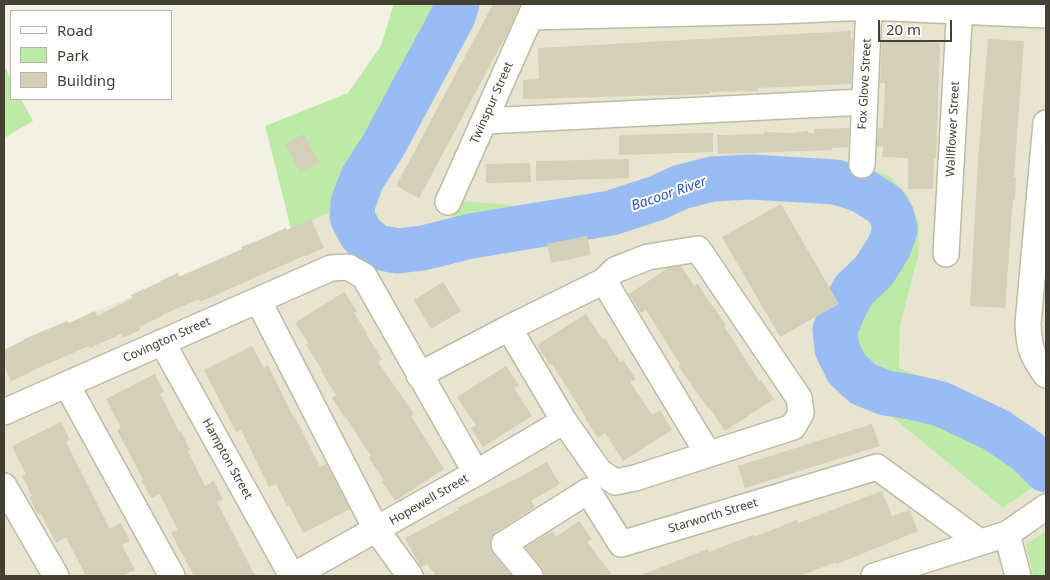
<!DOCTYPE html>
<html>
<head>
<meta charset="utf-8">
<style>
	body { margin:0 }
	#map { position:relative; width:1050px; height:580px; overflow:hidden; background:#f2f1e2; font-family:"Noto Sans",sans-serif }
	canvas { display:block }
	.frame { position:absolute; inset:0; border:5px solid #444132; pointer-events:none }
	.legend { position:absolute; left:10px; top:10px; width:162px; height:90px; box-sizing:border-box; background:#fff; border:1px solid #b4b3ad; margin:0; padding:6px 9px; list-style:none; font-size:15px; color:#444132 }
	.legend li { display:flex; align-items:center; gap:10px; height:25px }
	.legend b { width:25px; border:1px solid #b4b3ad }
	.scale { position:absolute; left:878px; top:20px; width:74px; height:22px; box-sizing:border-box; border:2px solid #444132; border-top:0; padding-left:6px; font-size:15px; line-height:18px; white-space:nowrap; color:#444132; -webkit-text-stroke:4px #fff; paint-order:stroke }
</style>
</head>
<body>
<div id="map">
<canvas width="1050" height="580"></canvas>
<div class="frame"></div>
<ul class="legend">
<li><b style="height:6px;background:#fff"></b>Road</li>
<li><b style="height:14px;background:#beeaa7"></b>Park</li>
<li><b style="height:14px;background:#d4cfb7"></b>Building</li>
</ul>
<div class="scale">20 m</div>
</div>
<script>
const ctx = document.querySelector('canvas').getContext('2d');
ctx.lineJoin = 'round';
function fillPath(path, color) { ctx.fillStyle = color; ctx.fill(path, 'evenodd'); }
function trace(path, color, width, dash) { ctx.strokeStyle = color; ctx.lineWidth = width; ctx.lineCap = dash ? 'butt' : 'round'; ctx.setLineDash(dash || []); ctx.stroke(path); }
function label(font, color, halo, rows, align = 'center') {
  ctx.font = font + ' "Noto Sans",sans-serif'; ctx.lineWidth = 4; ctx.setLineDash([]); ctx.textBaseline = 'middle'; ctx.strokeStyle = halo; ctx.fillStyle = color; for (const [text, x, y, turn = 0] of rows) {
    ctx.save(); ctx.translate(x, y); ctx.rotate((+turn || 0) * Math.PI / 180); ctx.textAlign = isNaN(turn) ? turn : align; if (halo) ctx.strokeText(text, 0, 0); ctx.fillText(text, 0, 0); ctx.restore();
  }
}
const residential = new Path2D(`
	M474 4H1046V454L1011 426 964 393 899 368 900 325 918 257 860 168 825 170H724L638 192 559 209 515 205 444 233 412 237 385 228 367 216 364 201 372 183Z
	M727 193 872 209 875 239 826 303 816 335 821 361 842 392 869 407 891 416 1003 508 1046 478V531L1026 545 1033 576H4V351L338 209 358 243 522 245 638 221Z`);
const green = new Path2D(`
	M392 4H474L372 183 364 201 367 216 385 228 412 237 444 233 460 201 559 209 638 192 724 170H825L860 168 888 175 908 196 919 225 918 257 900 325 899 368 964 393 1011 426 1046 454V478L1003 508 891 416 869 407 842 392 821 361 816 335 826 303 875 239 872 209 727 193 638 221 522 245 421 260 384 255 358 243 338 209 291 229 265 126 348 93 381 46 393 6Z
	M4 65 11 80V99H21L33 121 4 138Z
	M1046 531V576H1033L1026 544Z`);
const river = new Path2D(`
	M457 4 453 16 383 146 362 179 353 203 352 217 361 234 376 247 398 251 423 248 471 236 611 213 657 198 681 187 712 179 751 177 836 182 863 191 885 205 892 216 895 230 889 247 874 271 854 290 844 308 835 330 837 349 847 369 863 384 886 393 911 397 941 404 996 430 1027 451 1046 470`);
const building = new Path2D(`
	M493 4H520L509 30 419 198 396 186Z
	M851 31V39H853L851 84 758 88V91L710 92V94L523 99V80L539 79 538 48Z
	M988 39 1024 41 1017 135 1014 177H1016L1015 200 1013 199 1005 308 970 306 978 160Z
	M882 40 940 43 936 159H934L933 189H908V158L882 157 883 146 877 147 878 128H883L885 83H880Z
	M849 128 848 147 832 148V150L718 154 717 135 762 134V135L764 134V132L790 133 808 131V133H814V129Z
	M713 133V152L619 155V135Z
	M304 134 319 163 300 172 285 144Z
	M629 159V178L536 181V161Z
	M530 163 531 182 486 183V164Z
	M781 204 839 304 780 337 722 237Z
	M311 219 324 248 306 256V255L200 302 199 299 162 315V316L139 327 140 330 123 338 121 334 90 348 89 346 29 372V373L11 381 4 364V350L24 340V339L67 321 69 323 95 311 97 316 133 298 131 295 160 282V281L178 273 179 277 242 249 241 247 259 240 286 228 287 230Z
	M587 236 591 255 551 263 547 244Z
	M681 266 694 286 698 284 712 306H713L726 325 724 326 759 381 761 380 774 399 725 431 709 407 708 408 678 366 680 364 646 310 641 313 629 294 668 268Z
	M443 282 461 311 431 329 414 300Z
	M344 292 357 311 354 313 367 333 366 334 382 359 378 362 414 414 411 416 444 469 395 501 382 482 384 481 369 458 371 456 345 416 344 417 332 398 336 395 321 371 322 370 306 345 308 343 295 323Z
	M586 314 603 340 605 338 620 362 623 360 636 379 630 382 652 415 660 410 672 430 623 461 605 433 598 438 585 419 586 418 552 364 550 365 537 345Z
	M252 346 264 368 268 365 293 416 294 415 320 467 326 464 350 509 303 533 289 505 287 506 276 484 269 487 241 430 236 432 204 370Z
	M506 366 519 385 514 388 532 416 483 447 471 428 476 425 457 397Z
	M155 374 164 392 160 394 179 432 181 431 190 450 188 451 205 486 214 481 223 499 217 502 255 576H194L171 533 178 530 160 494 151 498 141 480H143L117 430 121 428 106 399Z
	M61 422 70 440 66 442 110 529 121 523 130 541 122 545 135 570 122 576H86L66 537 56 543 41 514 38 515 29 497 32 496 22 476 26 474 12 446Z
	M872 424 880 446 745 488 738 466Z
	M547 462 560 484 531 501 535 507 496 532 491 538 490 545 493 553 512 576H436L427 564 421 567 405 538 459 510 458 508 520 477Z
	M882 491 892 516 910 510 918 531 837 564 836 562 800 576H641V575L708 549 709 552 753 535 754 537 797 520 798 523Z
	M579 521 592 539 587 542 613 576H544V573L541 567 525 548 552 531 556 537Z`);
const minor = new Path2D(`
	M530 17 777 11 869 7 1046 15
	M484 121 864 102
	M1046 123 1028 324C1029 349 1032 355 1046 375
	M862 165 869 4
	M448 202 536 4
	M946 254 960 4
	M604 281 708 454
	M258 300 376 529 410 576
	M162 342 292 576
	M419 375 509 328 564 421 599 471 615 482 635 478 793 427 801 413 799 398 698 249 648 257 615 270 604 281 509 328
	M67 385 172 576
	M4 412 331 268 348 267 364 276 476 473
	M4 486 56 576
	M1007 534 1018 576
	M293 576 476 473 564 421
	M530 576 504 544 588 491 621 544 877 467 980 542
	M874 576 1007 534 1046 507`);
const streetNames = [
	["Fox Glove Street",865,84,-87],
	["Twinspur Street",492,103,-66],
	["Wallflower Street",953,129,-87],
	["Covington Street",167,340,-24],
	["Hampton Street",227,459,61],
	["Hopewell Street",429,500,-30],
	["Starworth Street",713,516,-17]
];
const waterNames = [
	["Bacoor River",669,194,-19]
];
fillPath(residential, '#e7e4d0');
fillPath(green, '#beeaa7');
trace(river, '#99bcf5', 45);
fillPath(building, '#d4cfb7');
trace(minor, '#bebba4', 28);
trace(minor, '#fff', 25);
label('12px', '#444132', '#fff', streetNames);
label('italic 14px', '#255bb6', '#fff', waterNames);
</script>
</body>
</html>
